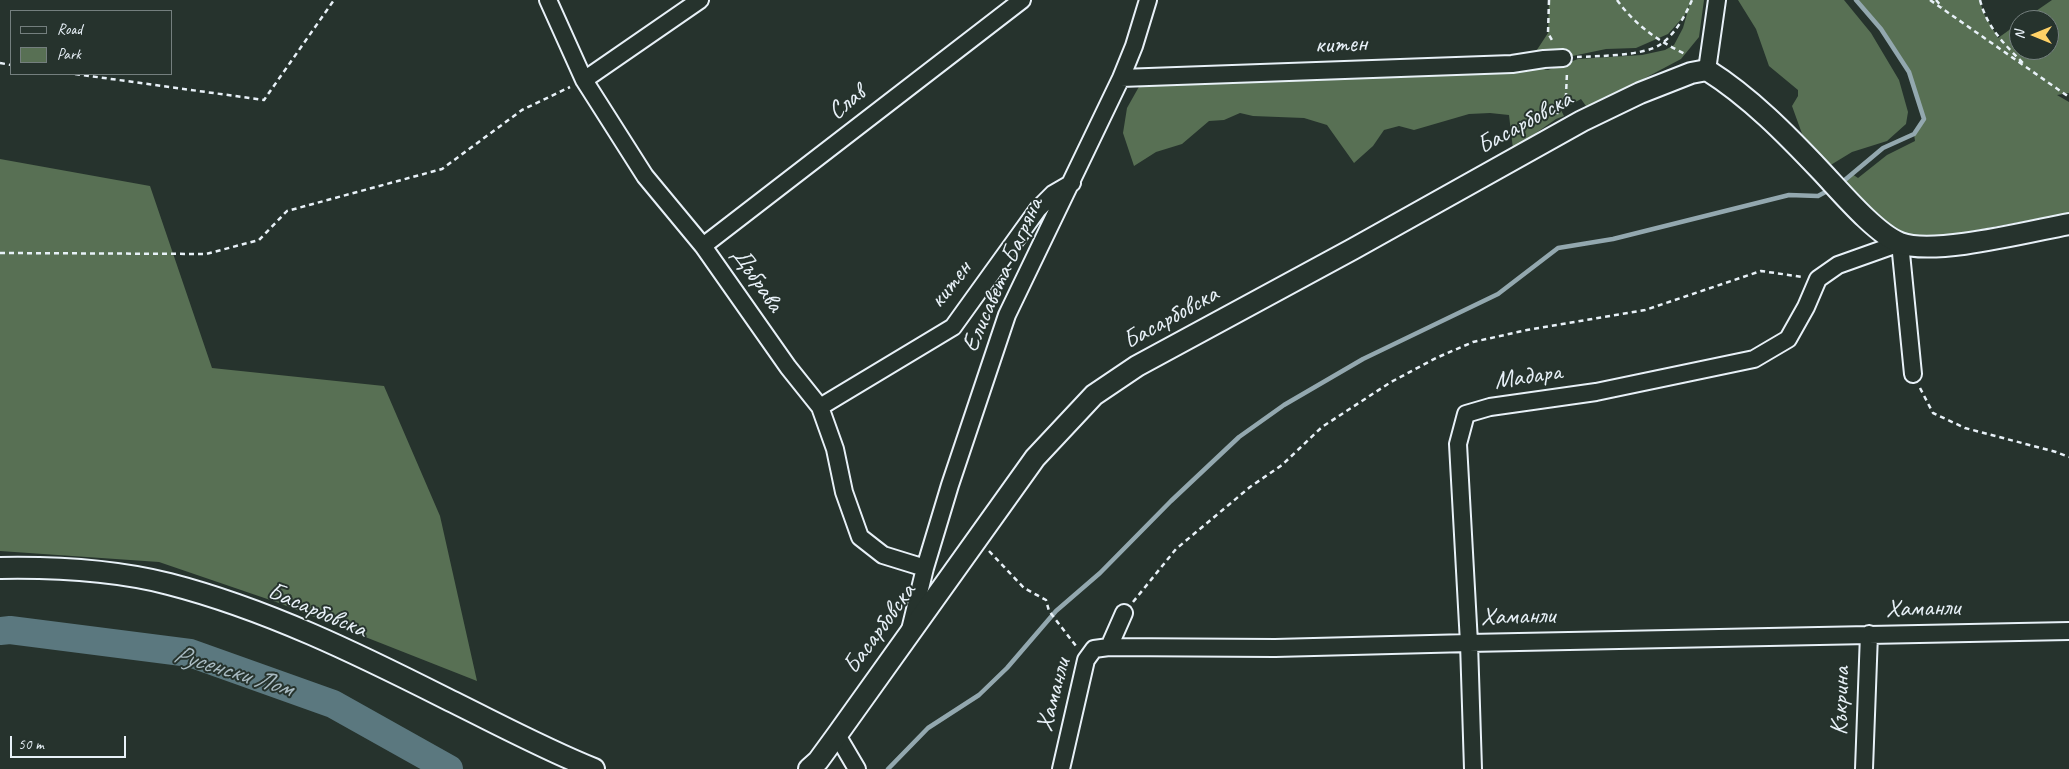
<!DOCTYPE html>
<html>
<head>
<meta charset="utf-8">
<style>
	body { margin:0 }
	#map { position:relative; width:2069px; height:769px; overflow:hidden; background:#26332d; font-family:Caveat,sans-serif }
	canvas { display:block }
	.legend { position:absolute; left:10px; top:10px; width:162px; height:65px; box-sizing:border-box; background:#26332d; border:1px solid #747f7e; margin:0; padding:6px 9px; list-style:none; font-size:15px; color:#e8f1f8 }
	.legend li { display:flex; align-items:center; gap:10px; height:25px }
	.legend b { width:25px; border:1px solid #747f7e }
	.north { position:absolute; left:2009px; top:10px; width:50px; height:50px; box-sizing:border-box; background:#26332d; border:1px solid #747f7e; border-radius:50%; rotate:270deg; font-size:14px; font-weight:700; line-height:20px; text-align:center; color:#e8f1f8 }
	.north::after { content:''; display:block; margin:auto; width:18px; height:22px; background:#ffd166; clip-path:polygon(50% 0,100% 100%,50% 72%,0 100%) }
	.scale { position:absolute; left:10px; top:736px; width:116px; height:22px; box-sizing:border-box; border:2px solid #e8f1f8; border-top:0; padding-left:6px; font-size:15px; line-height:18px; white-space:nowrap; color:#e8f1f8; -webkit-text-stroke:4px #26332d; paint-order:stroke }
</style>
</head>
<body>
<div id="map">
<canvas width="2069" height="769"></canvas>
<ul class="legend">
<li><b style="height:6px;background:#26332d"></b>Road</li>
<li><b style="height:14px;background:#587054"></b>Park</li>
</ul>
<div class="north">N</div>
<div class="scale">50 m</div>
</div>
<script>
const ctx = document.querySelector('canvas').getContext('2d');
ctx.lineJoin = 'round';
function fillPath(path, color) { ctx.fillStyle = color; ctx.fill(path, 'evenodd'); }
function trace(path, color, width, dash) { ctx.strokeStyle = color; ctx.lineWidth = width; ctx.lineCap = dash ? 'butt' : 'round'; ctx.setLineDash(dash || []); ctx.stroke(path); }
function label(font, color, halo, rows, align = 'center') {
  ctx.font = font + ' Caveat,sans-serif'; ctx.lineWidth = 4; ctx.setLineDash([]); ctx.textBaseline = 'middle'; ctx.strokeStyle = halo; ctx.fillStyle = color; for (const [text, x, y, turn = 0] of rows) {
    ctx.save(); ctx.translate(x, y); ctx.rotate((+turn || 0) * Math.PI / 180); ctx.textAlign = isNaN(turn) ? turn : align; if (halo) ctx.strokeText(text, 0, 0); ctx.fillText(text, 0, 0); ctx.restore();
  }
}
const green = new Path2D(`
	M1549 0H1704L1699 37 1681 59 1598 103 1586 106 1581 99 1561 110 1564 116 1556 119 1513 149 1509 115 1490 113 1469 114 1414 130 1399 126 1384 130 1373 146 1354 163 1327 125 1304 118 1253 116 1240 113 1224 120 1209 121 1182 144 1156 152 1134 166 1123 133 1127 108 1145 76 1523 65 1548 70 1578 59 1642 55 1665 50 1674 45 1683 28 1690 3 1685 15 1668 34 1636 48 1606 49 1563 58 1529 62 1548 33Z
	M1738 0H1844L1871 33 1899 80 1908 112 1906 124 1887 141 1852 152 1829 166 1805 142 1792 106 1798 96V90L1769 66 1756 29Z
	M1856 0H1980L1983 12 1998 38 2019 23V50H2049V20H2023L2052 0H2069V93L2057 95 2069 102V213L1923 240 1891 231 1844 182 1852 174 1858 178 1887 155 1915 141 1914 134 1924 119 1909 72 1881 29Z
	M0 159 150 186 212 368 384 386 440 516 477 681 279 603 159 562 0 551Z`);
const stream = new Path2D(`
	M1840 184 1883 148 1914 134 1924 119 1909 72 1881 29 1856 0
	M888 769 928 728 979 695 1007 668 1056 611 1100 573 1171 501 1239 437 1284 405 1363 359 1498 294 1558 248 1613 239 1789 195 1818 196 1831 189`);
const river = new Path2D(`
	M0 631 10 630 190 653 333 704 449 769`);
const path = new Path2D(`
	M1549 0 1548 33 1553 42
	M1617 0C1636 26 1657 40 1685 54
	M1930 0 2069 97
	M1936 0 1942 7
	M1980 0C1987 28 2006 46 2025 65
	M1577 57C1598 56 1645 56 1661 44 1676 33 1685 16 1692 0
	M0 63 11 65
	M75 74 264 100 334 0
	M1557 114 1566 95 1567 72
	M0 253 206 254 259 240 287 211 442 169 522 110 570 87
	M1920 388 1933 413 1965 428 2056 452 2069 457
	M989 551 1024 588 1046 600 1049 611 1076 646
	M1133 602 1176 549 1250 487 1282 465 1322 427 1391 382 1436 358 1473 342 1527 330 1645 310 1761 271 1803 277`);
const minor = new Path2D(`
	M548 0 584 80 645 176 703 246 788 367 820 407 835 449 844 492 860 537 883 555 925 568
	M1707 70 1717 0
	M1121 78 1512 64 1544 59 1563 58
	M584 80 700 0
	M703 246 1022 0
	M820 407 953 327 1038 209 1053 194 1072 183
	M910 630 925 568 950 485 1007 315 1121 78 1134 46 1148 0
	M1109 647 1124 613
	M837 735 857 769
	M1061 769 1086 660 1094 649 1109 647 1275 648 1469 643 2069 631
	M1473 769 1469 643 1458 444 1466 414 1490 407 1596 392 1754 359 1788 339 1806 307 1818 279 1838 265 1900 243 1913 374
	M1864 769 1869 634`);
const tertiary = new Path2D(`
	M0 568C56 567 114 570 169 584 266 609 358 654 447 699 496 723 544 749 594 769
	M809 769 818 761 837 735 1035 458 1094 395 1137 366 1353 249 1582 121 1640 93 1691 73 1707 70C1750 97 1787 135 1821 171 1840 191 1875 233 1900 243 1934 256 2031 231 2069 224`);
const streetNames = [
	["китен",1341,45,-2],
	["Слав",847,103,-38],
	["Басарбовска",1525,123,-29],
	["Елисавета Багряна",1003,275,-66],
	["Дъбрава",757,280,56],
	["китен",951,285,-52],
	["Басарбовска",1171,318,-29],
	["Мадара",1528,377,-8],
	["Хаманли",1923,609,-1],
	["Басарбовска",317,611,23],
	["Хаманли",1518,617,-1],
	["Басарбовска",880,629,-54],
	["Хаманли",1054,695,-75],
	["Къкрина",1841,701,-88]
];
const waterNames = [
	["Русенски Лом",233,672,17]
];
fillPath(green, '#587054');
trace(stream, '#93a8af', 4.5);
trace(river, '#5b787f', 28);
trace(minor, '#e8f1f8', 20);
trace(tertiary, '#e8f1f8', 24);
trace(path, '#e8f1f8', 2.5, [5, 4]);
trace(minor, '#26332d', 16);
trace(tertiary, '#26332d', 20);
label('25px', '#e8f1f8', '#26332d', streetNames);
label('italic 26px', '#a9bbc2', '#26332d', waterNames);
</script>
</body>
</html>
